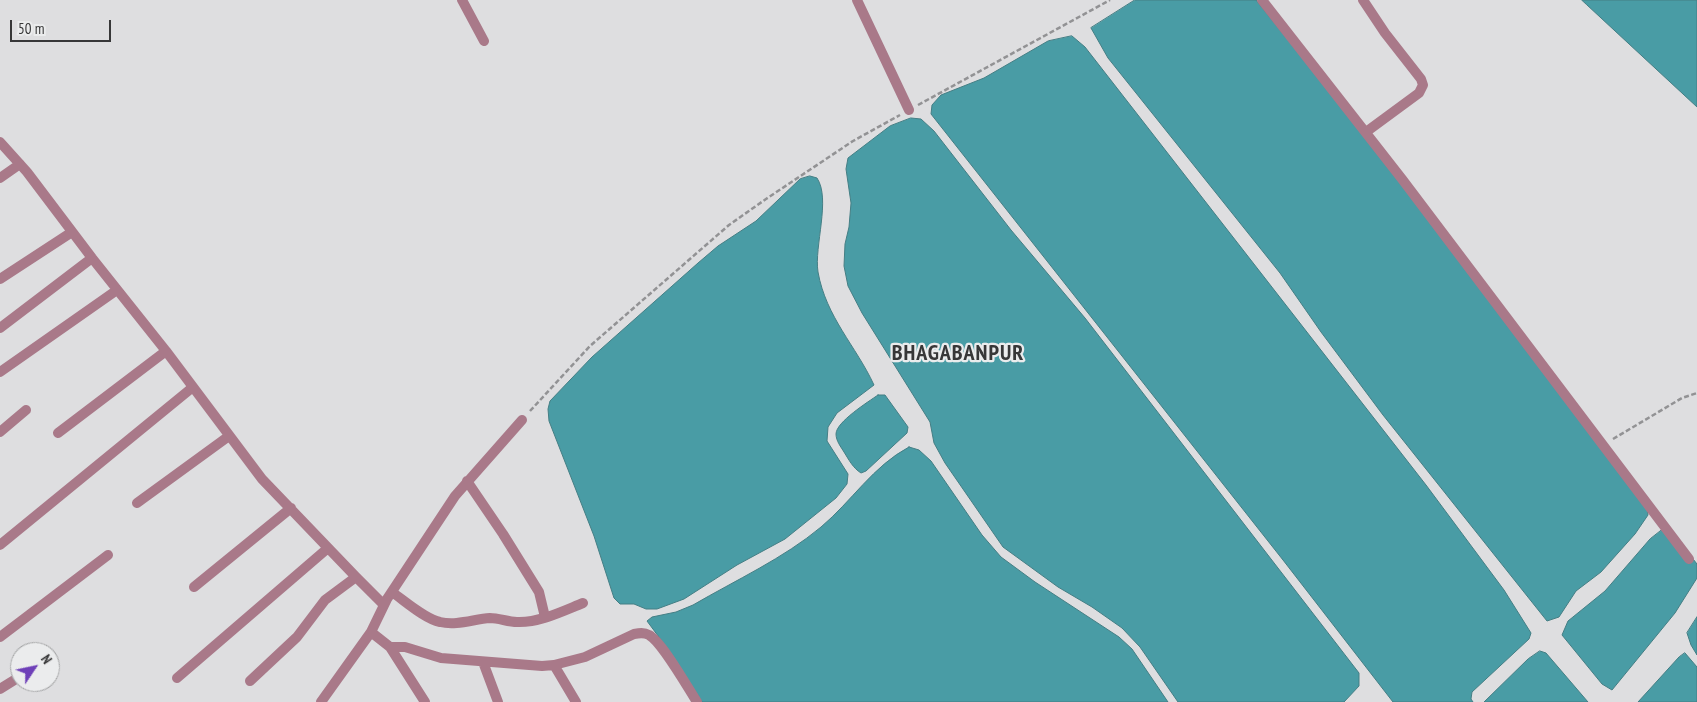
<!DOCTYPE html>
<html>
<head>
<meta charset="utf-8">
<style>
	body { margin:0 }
	#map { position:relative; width:1697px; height:702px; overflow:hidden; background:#dedee0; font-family:"PT Sans Narrow",sans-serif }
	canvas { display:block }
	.north { position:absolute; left:10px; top:642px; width:50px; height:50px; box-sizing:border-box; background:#ebeced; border:1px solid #a3a4a5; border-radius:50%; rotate:56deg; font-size:14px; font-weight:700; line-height:20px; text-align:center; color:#373738 }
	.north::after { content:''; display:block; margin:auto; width:18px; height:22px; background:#6e40b8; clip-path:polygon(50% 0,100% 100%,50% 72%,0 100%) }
	.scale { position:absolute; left:10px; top:20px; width:101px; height:22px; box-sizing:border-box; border:2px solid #373738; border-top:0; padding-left:6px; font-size:15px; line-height:18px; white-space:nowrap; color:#373738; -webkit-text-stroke:4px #ebeced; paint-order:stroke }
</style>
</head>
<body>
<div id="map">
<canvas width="1697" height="702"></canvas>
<div class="north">N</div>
<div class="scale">50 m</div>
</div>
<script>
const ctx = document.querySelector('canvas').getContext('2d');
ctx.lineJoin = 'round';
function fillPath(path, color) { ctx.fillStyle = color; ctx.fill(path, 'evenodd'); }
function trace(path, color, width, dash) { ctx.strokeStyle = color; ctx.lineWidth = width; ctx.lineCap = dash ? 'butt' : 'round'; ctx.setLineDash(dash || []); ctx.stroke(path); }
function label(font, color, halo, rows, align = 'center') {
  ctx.font = font + ' "PT Sans Narrow",sans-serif'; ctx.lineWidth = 4.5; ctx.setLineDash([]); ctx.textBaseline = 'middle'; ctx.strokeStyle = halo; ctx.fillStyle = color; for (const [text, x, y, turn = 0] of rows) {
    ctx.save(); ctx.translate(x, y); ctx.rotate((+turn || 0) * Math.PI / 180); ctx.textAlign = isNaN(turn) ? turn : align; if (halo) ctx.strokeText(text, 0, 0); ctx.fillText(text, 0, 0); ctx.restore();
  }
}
const water = new Path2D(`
	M1135 0H1256L1381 156 1647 507 1648 515 1635 534 1601 572 1576 591 1559 617 1547 621 1383 415 1321 332 1280 273 1108 58 1091 28Z
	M1582 0H1697V107L1587 5Z
	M1072 36 1085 47 1426 485 1504 590 1531 633 1529 639 1472 692 1471 699 1473 702H1393L1283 560 931 114 932 105 941 95 984 78 1048 41Z
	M911 118 921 119 934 131 1011 230 1085 318 1359 673V686L1344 702H1178L1140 647 1122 628 1092 607 1058 587 1003 547 945 463 934 443 930 422 862 313 848 286 844 266 845 244 849 227 851 203 846 169 848 158 890 126Z
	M810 176 817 178C831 199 814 246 818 272 826 317 856 346 874 385L837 413 828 427 827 441 848 474 847 484 836 498 785 539 737 565 684 599 657 609H646L634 604H620L614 598 594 536 549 421 548 409 550 401 592 357 698 263 718 246 756 221 800 179Z
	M878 395H885L908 427 907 433 866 471 861 473C853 468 849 460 844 452 841 447 836 441 836 434 836 422 868 402 878 395Z
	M909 447 919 450 931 461 982 535 1001 557 1035 582 1119 637 1132 649 1168 702H702L670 652 647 621 652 617 676 612 693 605C736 580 784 558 821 527 852 501 873 466 909 447Z
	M1667 526 1697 564V578L1675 613 1612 690 1602 684 1562 635 1568 621 1605 591 1650 539Z
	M1697 617V655L1691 645 1687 633Z
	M1540 651 1546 653 1588 702H1484L1528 659Z
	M1685 653 1697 667V702H1638L1679 657Z`);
const path = new Path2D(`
	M918 105 1110 0
	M530 411 590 346 729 225 766 199 853 141 900 115
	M1613 439 1682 398 1697 393`);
const minor = new Path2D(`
	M462 0 484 41
	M857 0 909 110
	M1262 0 1402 179 1689 559
	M1363 0 1385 33 1421 79 1423 85 1419 93 1366 132
	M0 142 27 172 92 258 166 351 262 479 356 577 384 605
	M0 178 20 164
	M0 279 72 232
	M0 328 92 258
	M0 372 117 290
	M0 432 26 410
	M58 433 166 351
	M467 481 503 534 539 592 545 617
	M137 503 229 436
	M0 545 193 387
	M194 587 291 508
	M392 592C405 601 425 619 440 622 457 626 474 619 490 618 499 618 508 622 517 622 539 623 563 611 583 603
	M371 632 390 647 425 702
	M0 637 108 555
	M390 647H405L441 658 542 666 554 665 585 657 634 634C639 633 644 632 649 635 662 642 688 688 697 702
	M483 662 498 702
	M554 665 576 702
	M177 678 328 548
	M250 681 297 637 325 600 356 577
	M0 689 16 679
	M321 702 371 632 387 599 455 496 522 420`);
const districtNames = [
	["BHAGABANPUR",958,354]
];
fillPath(water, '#499ca5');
trace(water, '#447e84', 1);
trace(path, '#929294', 2.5, [5, 2.5]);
trace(minor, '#a97989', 10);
ctx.letterSpacing = '1px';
label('bold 22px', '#373738', '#ebeced', districtNames);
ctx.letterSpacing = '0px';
</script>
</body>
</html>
